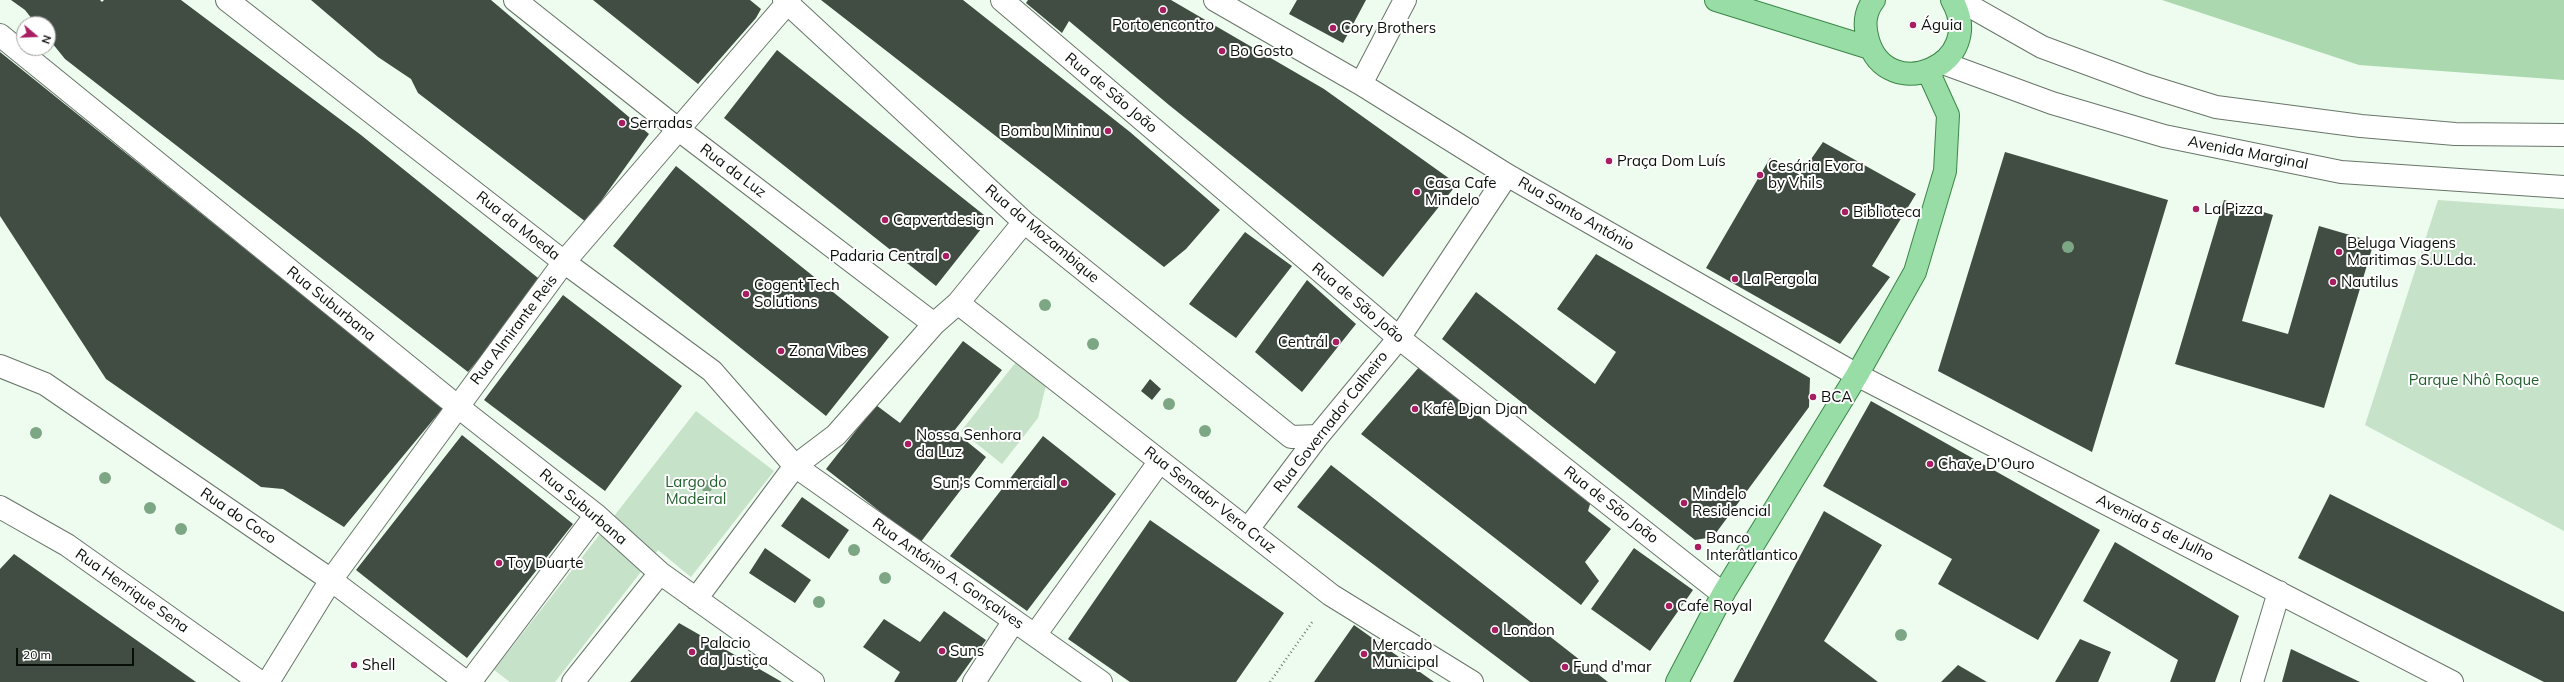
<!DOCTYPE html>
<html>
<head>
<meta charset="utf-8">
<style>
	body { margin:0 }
	#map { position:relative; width:2564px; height:682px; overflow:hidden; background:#edfcee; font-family:Mulish,sans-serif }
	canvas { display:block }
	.north { position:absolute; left:16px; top:16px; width:40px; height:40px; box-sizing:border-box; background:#fff; border:1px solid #9d9f9d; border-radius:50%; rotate:109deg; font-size:11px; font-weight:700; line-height:16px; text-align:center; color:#090e09 }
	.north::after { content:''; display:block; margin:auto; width:14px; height:18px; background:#a91e62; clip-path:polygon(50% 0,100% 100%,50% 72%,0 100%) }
	.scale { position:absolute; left:16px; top:648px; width:118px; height:18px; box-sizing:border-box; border:2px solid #090e09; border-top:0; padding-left:5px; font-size:12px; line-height:14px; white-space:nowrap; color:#090e09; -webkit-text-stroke:3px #fff; paint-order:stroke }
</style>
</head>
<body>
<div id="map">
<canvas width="2564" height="682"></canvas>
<div class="north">N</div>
<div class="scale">20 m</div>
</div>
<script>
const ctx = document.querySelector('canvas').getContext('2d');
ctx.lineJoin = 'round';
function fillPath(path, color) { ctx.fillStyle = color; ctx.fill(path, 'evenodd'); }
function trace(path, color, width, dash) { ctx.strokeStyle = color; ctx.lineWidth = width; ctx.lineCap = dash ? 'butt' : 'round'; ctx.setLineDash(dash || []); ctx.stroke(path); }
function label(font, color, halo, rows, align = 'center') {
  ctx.font = font + ' Mulish,sans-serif'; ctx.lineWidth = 4; ctx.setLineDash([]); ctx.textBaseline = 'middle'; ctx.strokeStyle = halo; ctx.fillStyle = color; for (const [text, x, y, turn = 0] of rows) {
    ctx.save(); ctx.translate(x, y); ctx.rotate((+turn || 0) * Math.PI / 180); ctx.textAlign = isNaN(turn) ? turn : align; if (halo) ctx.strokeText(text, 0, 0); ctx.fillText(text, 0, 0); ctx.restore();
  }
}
const green = new Path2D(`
	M2438 200 2564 209V531L2365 425Z
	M1016 362 1046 385 1038 418 1002 464 961 431Z
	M696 411 774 471 691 577 658 550 555 682H510L494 670Z`);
const water = new Path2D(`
	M2162 0H2564V80L2359 65Z`);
const building = new Path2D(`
	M11 0H100L102 2 104 0H181L361 135 543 282 468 372 65 59 48 38V24H36L25 10Z
	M311 0H491L649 134 586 222 418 93 411 79 378 57Z
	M593 0H750L761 9 756 18 698 84Z
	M821 0H963L1130 132 1220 210 1186 249 1164 267Z
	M1028 0H1171L1324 89 1457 184 1383 277 1169 105 1069 21 1062 33 1026 3Z
	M1297 0H1366L1343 43 1289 14Z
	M777 50 989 219 936 286 724 118Z
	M0 52 443 408 344 527 283 489 261 487 106 379 0 216Z
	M1823 142 1916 194 1872 266 1890 277 1840 344 1706 268 1770 158 1800 175Z
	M2005 152 2168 200 2092 452 1938 371Z
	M676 166 889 337 826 416 613 246Z
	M2224 200 2273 215 2242 321 2288 334 2319 226 2374 242 2324 408 2175 364Z
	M1245 232 1292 266 1236 338 1189 304Z
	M1596 254 1810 378 1809 407 1713 537 1695 540 1442 339 1476 292 1595 384 1616 352 1557 309Z
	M1307 280 1356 324 1302 392 1255 352Z
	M563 295 682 386 605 491 484 400Z
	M963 341 1002 370 954 431 986 457 920 543 826 469 876 405 900 423Z
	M1420 366 1591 501 1588 511 1611 529 1585 562 1599 581 1581 605 1361 434Z
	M1150 379 1161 389 1152 400 1141 391Z
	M1871 401 2100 530 2038 640 1938 584 1952 559 1823 486Z
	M462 435 573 524 467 658 356 570Z
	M1043 436 1116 494 1027 611 950 556Z
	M1331 465 1608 682H1530L1297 507Z
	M2330 494 2564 612V682H2544L2298 558Z
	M802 497 849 530 829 559 781 526Z
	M1824 511 1882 545 1824 641 1878 682H1733Z
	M1150 520 1284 613 1236 682H1130L1068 639Z
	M2115 542 2239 616 2215 682H2170L2178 660 2083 601Z
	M765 548 811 580 795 603 749 573Z
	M1634 548 1693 590 1650 651 1591 609Z
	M14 554 196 682H0V569Z
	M944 611 986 640 956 682H894L900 672 863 647 884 619 920 642Z
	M679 623 782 682H630Z
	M1354 625 1434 682H1314Z
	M2080 639 2111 652 2098 682H2055Z
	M2291 649 2360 682H2282Z
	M1958 665 1987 682H1941Z`);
const path = new Path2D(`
	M1270 682 1313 621`);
const minor = new Path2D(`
	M227 0 564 262 712 371 795 466 1101 682
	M515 0 679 130 934 324
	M784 0 1024 222 1291 437 1318 436
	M1002 0 1399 338 1723 594
	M1215 0 1361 84 1507 175 1857 375 2452 682
	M1959 0 2042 47 2145 85 2216 107 2361 126 2455 134 2564 135
	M0 35 457 406 596 515 660 573 813 682
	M1943 63 2052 103 2164 136 2341 172 2564 187
	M1361 84 1405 0
	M958 303 1331 595 1472 682
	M0 366 45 384 331 580 466 682
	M0 507 67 545 260 682
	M1248 529 1318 436 1399 338 1507 175
	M696 599 795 466 836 435 934 324 958 303 1024 222
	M1035 635 1160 461
	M268 682 331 580 564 262 790 0
	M470 682 596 515
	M573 682 660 573
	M974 682 1014 621
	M2252 682 2279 592`);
const major = new Path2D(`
	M1716 0 1870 48
	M1874 0C1864 13 1864 26 1868 40 1887 106 1989 65 1952 0
	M1677 682 1723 594 1857 375 1915 272 1945 171 1948 115 1928 71`);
const trees = [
	[2068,247],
	[1045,305],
	[1093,344],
	[1169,404],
	[1205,431],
	[36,433],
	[105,478],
	[707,486],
	[150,508],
	[181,529],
	[854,550],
	[885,578],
	[819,602],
	[1901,635]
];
const markers = [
	[1163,10,4,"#a91e62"],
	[1913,25,4,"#a91e62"],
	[1333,28,4,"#a91e62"],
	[1222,51,4,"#a91e62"],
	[622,123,4,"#a91e62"],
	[1108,131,4,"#a91e62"],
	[1609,161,4,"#a91e62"],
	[1760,175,4,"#a91e62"],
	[1417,192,4,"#a91e62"],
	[2196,209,4,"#a91e62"],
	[1845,212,4,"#a91e62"],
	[885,220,4,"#a91e62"],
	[2339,252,4,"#a91e62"],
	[946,256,4,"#a91e62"],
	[1735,279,4,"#a91e62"],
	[2333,282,4,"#a91e62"],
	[746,294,4,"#a91e62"],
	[1336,342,4,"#a91e62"],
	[781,351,4,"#a91e62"],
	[1813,397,4,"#a91e62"],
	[1415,409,4,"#a91e62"],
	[908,444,4,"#a91e62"],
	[1930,464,4,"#a91e62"],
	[1064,483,4,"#a91e62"],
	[1684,503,4,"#a91e62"],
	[1698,547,4,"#a91e62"],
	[499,563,4,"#a91e62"],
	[1669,606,4,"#a91e62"],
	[1495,630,4,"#a91e62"],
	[942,651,4,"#a91e62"],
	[692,652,4,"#a91e62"],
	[1364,654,4,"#a91e62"],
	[354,665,4,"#a91e62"],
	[1565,667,4,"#a91e62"]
];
const poiNames = [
	["Porto encontro",1163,25,"center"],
	["Águia",1921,25],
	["Cory Brothers",1341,28],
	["Bo Gosto",1230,51],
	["Serradas",630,123],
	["Bombu Mininu",1100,131,"right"],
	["Praça Dom Luís",1617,161],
	["Cesária Evora",1768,166],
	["by Vhils",1768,183],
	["Casa Cafe",1425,183],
	["Mindelo",1425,200],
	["La Pizza",2204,209],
	["Biblioteca",1853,212],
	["Capvertdesign",893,220],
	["Beluga Viagens",2347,243],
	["Maritimas S.U.Lda.",2347,260],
	["Padaria Central",938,256,"right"],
	["La Pergola",1743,279],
	["Nautilus",2341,282],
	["Cogent Tech",754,285],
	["Solutions",754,302],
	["Centrál",1328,342,"right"],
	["Zona Vibes",789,351],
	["BCA",1821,397],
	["Kafê Djan Djan",1423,409],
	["Nossa Senhora",916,435],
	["da Luz",916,452],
	["Chave D'Ouro",1938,464],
	["Sun's Commercial",1056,483,"right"],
	["Mindelo",1692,494],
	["Residencial",1692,511],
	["Banco",1706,538],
	["Interâtlantico",1706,555],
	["Toy Duarte",507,563],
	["Cafe Royal",1677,606],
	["London",1503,630],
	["Palacio",700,643],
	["da Justiça",700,660],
	["Mercado",1372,645],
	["Municipal",1372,662],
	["Suns",950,651],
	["Shell",362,665],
	["Fund d'mar",1573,667]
];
const streetNames = [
	["Rua de São João",1111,93,40],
	["Avenida Marginal",2248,153,11],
	["Rua da Luz",733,171,37],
	["Rua Santo António",1576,214,30],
	["Rua da Moeda",518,226,38],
	["Rua da Mozambique",1042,234,40],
	["Rua de São João",1358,303,40],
	["Rua Suburbana",331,304,39],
	["Rua Almirante Reis",514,330,-53],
	["Rua Governador Calheiro",1331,422,-52],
	["Rua Senador Vera Cruz",1210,500,38],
	["Rua de São João",1611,505,38],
	["Rua Suburbana",583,507,40],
	["Rua do Coco",238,516,34],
	["Avenida 5 de Julho",2155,528,27],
	["Rua António A. Gonçalves",948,574,35],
	["Rua Henrique Sena",132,591,35]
];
const parkNames = [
	["Parque Nhô Roque",2474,380],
	["Largo do",696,482],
	["Madeiral",696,499]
];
fillPath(green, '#c6e2c8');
fillPath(water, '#abd8af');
fillPath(building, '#414d42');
trace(minor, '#69756a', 24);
trace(major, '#3a8647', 24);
trace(path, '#747e75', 2.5, [1, 3]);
trace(minor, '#fff', 22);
trace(major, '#98dda5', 22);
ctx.fillStyle = '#7da784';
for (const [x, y] of trees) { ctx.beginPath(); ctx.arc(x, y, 6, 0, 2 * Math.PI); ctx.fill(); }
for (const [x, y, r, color] of markers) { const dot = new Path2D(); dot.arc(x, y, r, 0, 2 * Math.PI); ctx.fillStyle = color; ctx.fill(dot); trace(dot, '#fff', 1.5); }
label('15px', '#090e09', '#fff', poiNames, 'left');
label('15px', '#090e09', '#fff', streetNames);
label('15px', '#22612e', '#fff', parkNames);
</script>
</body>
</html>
